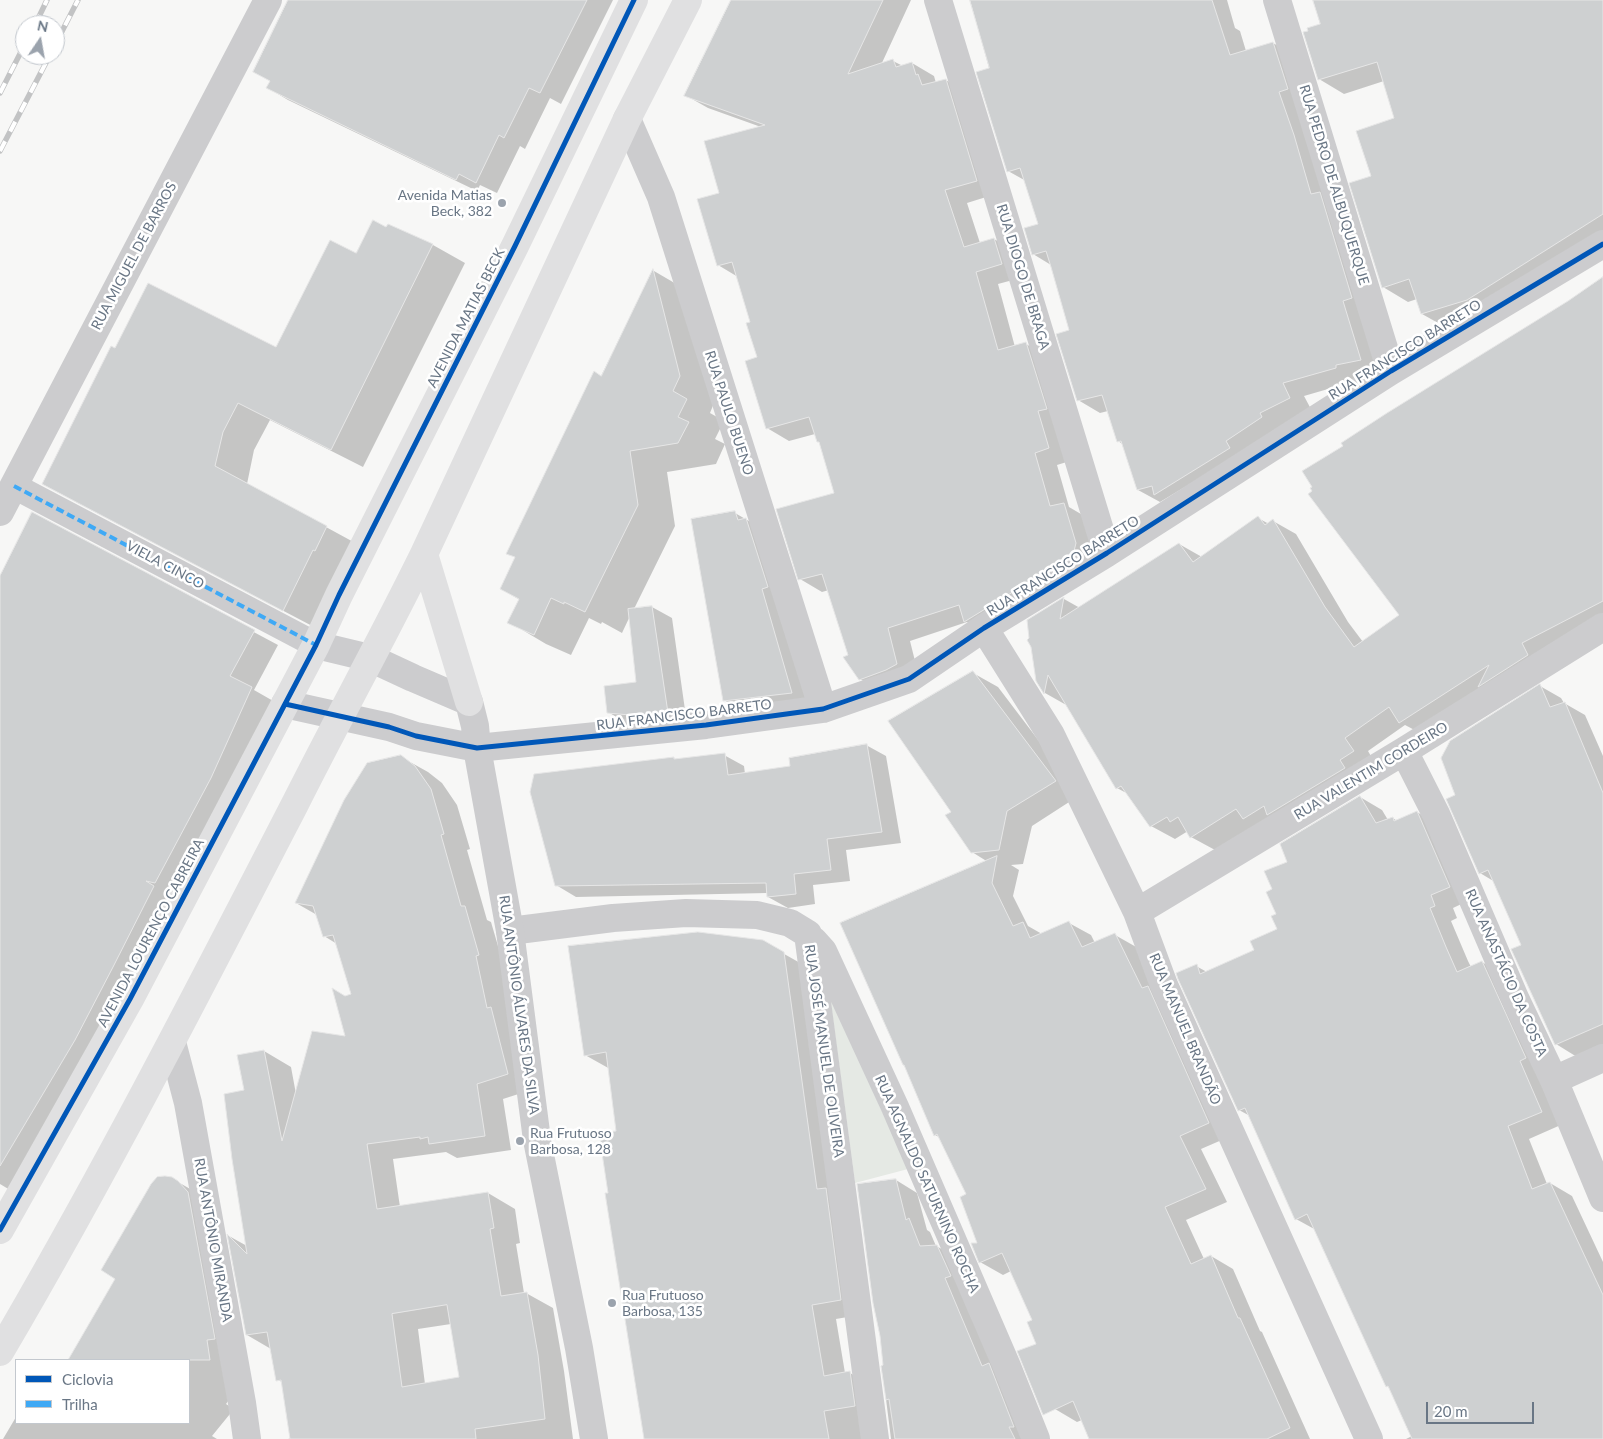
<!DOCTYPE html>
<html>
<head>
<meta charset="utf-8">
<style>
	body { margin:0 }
	#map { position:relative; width:1603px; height:1439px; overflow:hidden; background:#f7f7f6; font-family:Lato,sans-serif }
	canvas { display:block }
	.legend { position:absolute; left:15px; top:1359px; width:175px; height:65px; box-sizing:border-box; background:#fff; border:1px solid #c3c8ce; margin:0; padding:6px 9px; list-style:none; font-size:15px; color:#697685 }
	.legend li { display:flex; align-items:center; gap:10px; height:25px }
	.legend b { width:25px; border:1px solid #c3c8ce }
	.north { position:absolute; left:15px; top:15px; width:50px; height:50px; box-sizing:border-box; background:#fff; border:1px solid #c3c8ce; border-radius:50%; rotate:12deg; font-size:14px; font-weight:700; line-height:20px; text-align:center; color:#697685 }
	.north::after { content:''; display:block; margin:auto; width:18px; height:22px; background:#9ba3ad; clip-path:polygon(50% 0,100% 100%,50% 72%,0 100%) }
	.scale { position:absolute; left:1426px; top:1402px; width:108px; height:22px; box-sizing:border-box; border:2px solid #697685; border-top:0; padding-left:6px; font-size:15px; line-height:18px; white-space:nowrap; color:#697685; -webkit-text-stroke:4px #fff; paint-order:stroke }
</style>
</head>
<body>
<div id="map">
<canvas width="1603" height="1439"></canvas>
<ul class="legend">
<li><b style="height:6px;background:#0057b8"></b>Ciclovia</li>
<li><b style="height:6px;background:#3fa9f5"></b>Trilha</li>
</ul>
<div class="north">N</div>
<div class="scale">20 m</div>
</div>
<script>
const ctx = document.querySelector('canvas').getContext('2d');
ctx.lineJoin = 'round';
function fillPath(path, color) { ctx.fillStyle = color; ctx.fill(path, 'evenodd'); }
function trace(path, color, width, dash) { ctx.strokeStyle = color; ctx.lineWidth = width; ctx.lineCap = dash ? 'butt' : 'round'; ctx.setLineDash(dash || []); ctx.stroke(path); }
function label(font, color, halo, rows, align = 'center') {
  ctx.font = font + ' Lato,sans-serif'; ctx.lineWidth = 5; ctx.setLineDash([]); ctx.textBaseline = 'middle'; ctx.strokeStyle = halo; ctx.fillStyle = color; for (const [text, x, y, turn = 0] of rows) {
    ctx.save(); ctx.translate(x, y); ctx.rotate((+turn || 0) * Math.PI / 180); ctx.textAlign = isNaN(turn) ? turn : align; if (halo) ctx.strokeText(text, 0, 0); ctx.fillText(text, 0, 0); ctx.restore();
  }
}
const green = new Path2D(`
	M830 996 908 1169 855 1183Z`);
const shadow = new Path2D(`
	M289 0H613L561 104 550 98 525 149 520 146 497 193 480 185 477 191 288 100 268 88 272 81Z
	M732 0H911L881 65 893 61 903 66 912 63 934 76 936 83 946 80 968 93 999 193 967 203 980 243 994 239 1017 252 1024 277 998 284 1015 347 1026 344 1049 357 1070 461 1057 465 1069 507 1086 517 1098 557 987 634 967 622 910 641 919 677 882 692 860 679 850 656 829 590 822 592 800 579 835 494 820 442 815 434 789 441 767 428 758 358 752 323 738 277 718 265 721 194 761 127 708 108 685 95Z
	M971 0H1227L1235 28 1240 31 1246 51 1273 43 1296 56 1383 373 1304 396 1312 411 1160 502 1138 490 1124 445 1118 441 1108 411 1100 413 1078 400 1071 331 1051 265 1033 254 1039 225 1026 181 1008 171 991 69Z
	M1314 0H1603V243L1447 328 1422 314 1417 299 1408 302 1383 287 1373 177 1396 119 1384 81 1344 94 1319 79 1322 24Z
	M388 225 433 245 465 263 363 467 270 420 254 450 247 484 359 545 316 628 76 502 44 483 116 349H277L357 255 387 229Z
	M654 271 690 292 716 398 710 413 724 421 715 439 725 444 716 464 667 472 675 526 634 609 652 607 672 618 687 724H628L608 712 637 683 630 616 622 633 602 622 601 624 589 618 571 655 546 644 509 622 520 600 501 589 516 558 508 553 601 377Z
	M1603 279V625L1424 735 1405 725 1368 751 1376 765 1215 850 1191 837 1188 831 1175 839 1151 826 1130 795 1117 788 1068 706 1045 693 1037 681 1028 621 1064 599 1080 608 1179 544 1202 557 1258 518 1269 524 1273 521 1296 534 1348 622 1363 642 1400 616 1568 302Z
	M735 513 768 532 814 705 746 713 724 700Z
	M33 514 278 645 254 690 275 702 179 896 165 894 177 901 15 1193 0 1184V581Z
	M973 673 998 687 1080 795 1032 826 1023 864 1011 865 1019 870 1013 896 1028 926 1042 934 1069 923 1091 935 1095 943 1115 935 1138 948 1231 1136 1201 1149 1227 1202 1186 1220 1204 1259 1211 1256 1233 1269 1260 1331 1262 1332 1310 1439H1090L1082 1420 1077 1422 1055 1409 1037 1344 1033 1321 1011 1271 1003 1275 980 1262 979 1244 967 1195 941 1138 935 1135 988 862 972 852 952 812Z
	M1540 686 1561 698 1564 703 1585 715 1603 756V1045L1577 1057 1556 1044 1522 945 1495 882 1480 873 1457 796Z
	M866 745 886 756 901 843 846 850 850 881 813 885 815 904 788 908 768 897V893L576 897 556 885 674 758 676 760 724 755 744 766 745 774 791 767Z
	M401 757 428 772 442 783 457 805 470 849 467 850 487 920 491 922 505 970 534 1089 503 1099 511 1150 457 1158 446 1152 393 1159 400 1207 488 1193 515 1209 520 1243 516 1244 524 1293H526L553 1308 564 1371 573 1439H288L292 1438 282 1382 276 1379 271 1349 247 1335 229 1236 247 1246 246 1091 264 1051 291 1067 296 1094 347 1037 345 997 352 995 337 944 324 936 317 915 296 903ZM451 1324 460 1378 425 1384 418 1329Z
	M1360 797 1382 810 1388 820 1393 818 1397 821 1417 812 1439 825 1472 899 1453 908 1457 918 1451 921 1468 961 1471 967 1482 962 1504 975 1563 1124 1529 1139 1547 1184 1550 1183 1572 1196 1603 1262V1439H1406L1412 1436 1390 1388 1387 1386 1316 1230 1296 1219 1250 1116 1239 1110 1196 966 1207 972 1256 951 1279 929 1274 890 1288 862Z
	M763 942 809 968 865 1314 836 1319 845 1373H850L875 1387 882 1439H645L609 1194 618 1132 610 1069 585 1055Z
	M171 1178 192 1190 234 1393 226 1404 234 1409 212 1436 217 1439H3L16 1417V1423H189V1360H70Z
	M896 1180 917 1193 927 1230 930 1232 936 1246 959 1258 1035 1439H891L882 1367 885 1366Z`);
const building = new Path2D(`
	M288 0H587L540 93 529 88 504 138 499 135 476 183 459 174 456 180 266 88 270 81 253 72Z
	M731 0H883L848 74 893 59 896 67 912 62 916 75 918 74 922 85 946 79 977 181 945 190 964 247 994 238 1002 264 976 272 998 350 1026 342 1047 409 1038 411 1049 448 1035 453 1050 506 1064 503 1076 543 1073 555 964 622 959 605 888 628 897 664 886 670 859 680 843 657 848 655 822 574 798 580 776 509 834 493 819 442H817L809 417 766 429 745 361 757 357 746 323 750 322 732 262 717 266 697 199 719 193 704 141 765 125 684 96Z
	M970 0H1212L1230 55 1273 42 1288 89 1279 92 1294 135 1311 194 1320 192 1352 298 1343 301 1361 360 1336 365V368L1283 383 1290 398 1260 413 1262 417 1226 441 1230 448 1154 495 1152 486 1137 490 1121 441 1117 442 1102 395 1077 401 1056 334 1069 330 1051 267 1046 251 1032 255 1024 228 1038 224 1020 168 1007 172 976 72 989 68Z
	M1313 0H1603V214L1467 300 1421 314 1409 279 1382 288 1349 183 1371 176 1356 131 1394 118 1377 62 1318 80 1303 32 1308 31 1307 28 1320 24Z
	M373 220 386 227 388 224 433 244 331 450 238 403 223 432 215 466 327 526 315 551 313 550 283 611 42 484 111 346 115 348 148 283 276 347 330 240 356 253Z
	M653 269 680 376 673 391 687 399 678 417 689 422 678 443 630 451 638 505 585 612 564 602V604L551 598 534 635 507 623 519 599 500 589 515 557 506 554 594 371 601 376Z
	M1603 277V601L1522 643 1528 655 1478 687 1489 665 1399 723 1389 707 1345 738 1354 751 1340 760 1345 768 1267 815 1264 806 1243 819 1236 809 1190 838 1178 817 1170 822 1167 817 1150 827 1121 786 1116 789 1048 675 1044 694 1036 681 1031 647 1027 640 1029 638 1027 620 1064 597 1060 619 1179 543 1193 562 1258 516 1265 525 1273 519 1325 607 1354 647 1399 615 1308 494 1312 491 1310 488 1312 487 1302 471 1343 446 1341 443 1387 413 1568 301Z
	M735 511 738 520 746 518 768 587 762 589 792 693 723 701 691 519Z
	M32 512 255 630 230 676 252 687 211 778 155 883 146 881 154 886 113 967 75 1040 0 1166V576Z
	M652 606 668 713 642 716 607 713 604 686 636 682 628 609Z
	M973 671 1056 781 1007 811 999 850 971 853 945 815 951 812 888 721Z
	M1540 684 1550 707 1565 702 1603 793V1024L1555 1045 1511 949 1521 945 1488 870 1479 874 1446 799 1455 795 1441 758 1450 741Z
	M867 744 882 832 827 839 831 870 794 874 796 894 767 897 766 883 555 886 530 792 534 774 674 757V759L725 753 728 775 790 766 789 758Z
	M401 755 415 766 431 789 444 834 441 835 461 906H465L479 955 476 956 487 1008 491 1007 508 1074 477 1084 485 1136 429 1144 428 1137 420 1139V1137L367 1144 377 1209 488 1192 494 1228 490 1229 501 1296 527 1292 538 1355 545 1419 475 1429 476 1439H290L281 1380 276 1381 267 1332 246 1335 227 1234 247 1254 232 1159 224 1094 244 1090 237 1055 264 1050 282 1141 312 1031 345 1036 332 988 345 996 351 994 333 935 323 937 313 906 295 903 344 800 367 763ZM447 1305 459 1377 402 1387 392 1314Z
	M1360 796 1376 823 1393 817 1394 821 1417 811 1450 887 1431 895 1435 906 1430 908 1446 947 1457 972 1482 961 1526 1058 1520 1061 1542 1112 1508 1126 1532 1189 1550 1182 1603 1295V1439H1412L1388 1386 1386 1387 1307 1214 1295 1220 1245 1108 1238 1111 1178 979 1176 973 1197 964 1200 974 1254 950 1250 941 1277 929 1271 916 1276 914 1266 892 1272 889 1264 871 1287 862 1280 844Z
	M997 856 992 883 1013 926 1023 922 1030 938 1069 921 1082 947 1115 933 1142 988 1148 986 1209 1123 1180 1136 1206 1189 1165 1207 1191 1264 1211 1255 1238 1318H1240L1290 1428 1267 1439H1089L1073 1401 1043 1415 1017 1351 1036 1344 1027 1322 1032 1320 1002 1253 979 1263 971 1243H977L960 1197 966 1194 937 1134 934 1136 904 1065H903L840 923Z
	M698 932 763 940 784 952 817 1189 826 1188 841 1300 812 1305 824 1376 850 1371 855 1406 824 1411 829 1439H644L605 1193H608L599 1133 616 1131 606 1052 584 1056 568 946Z
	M165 1176 172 1177 178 1181 188 1192 215 1339 207 1340 210 1360H68L115 1279 101 1270 151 1184 157 1177Z
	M896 1179 906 1220 909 1218 920 1246 937 1245 951 1276 945 1278 982 1366 989 1363 1014 1427H1009L1015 1439H895L889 1399 886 1400 881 1366 883 1365 880 1336 873 1303 857 1184Z`);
const pedestrian = new Path2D(`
	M14 486 316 645`);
const minor = new Path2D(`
	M938 0 1107 553
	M1277 0 1391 371
	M627 119 661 197 823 709
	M0 512 268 0
	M984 628 1051 735 1137 912 1164 985 1369 1439
	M477 748 706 725 823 709 909 679 984 628 1107 553 1391 371 1603 244
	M1404 751 1436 814 1515 998 1554 1080 1603 1198
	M1137 912 1404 751 1603 627
	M510 931 613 918 686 913 757 915 790 923 808 934 875 1439
	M814 941 823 951 895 1107 1006 1364 1036 1439
	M172 1042 188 1103 242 1403 247 1439
	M1554 1080 1603 1058`);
const tertiary = new Path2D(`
	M316 645 370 658 413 678 469 702 475 726 477 748 510 931 537 1140 579 1348 594 1439
	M285 704 389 727 416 736 477 748`);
const primary = new Path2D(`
	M424 554 469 702
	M0 1230 130 999 316 645 339 595 515 246 634 0
	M0 1352C105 1173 200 988 295 804 337 720 383 638 424 554L627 119 688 0`);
const rail = new Path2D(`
	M35 25 47 0
	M55 45 78 0
	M0 93 25 44
	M0 151 50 55`);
const quiet = new Path2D(`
	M14 486 316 645`);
const cycleway = new Path2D(`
	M285 704 389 727 416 736 477 748 706 725 823 709 909 679 984 628 1107 553 1391 371 1603 244
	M0 1230 130 999 316 645 339 595 515 246 634 0`);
const markers = [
	[502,203,5,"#9ba3ad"],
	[520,1141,5,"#9ba3ad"],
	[612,1303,5,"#9ba3ad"]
];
const streetNames = [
	["RUA PEDRO DE ALBUQUERQUE",1334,185,73],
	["RUA MIGUEL DE BARROS",134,256,-62],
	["RUA DIOGO DE BRAGA",1023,277,73],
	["AVENIDA MATIAS BECK",466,318,-63],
	["RUA FRANCISCO BARRETO",1405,350,-32],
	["RUA PAULO BUENO",729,413,72],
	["VIELA CINCO",165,565,28],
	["RUA FRANCISCO BARRETO",1063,566,-32],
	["RUA FRANCISCO BARRETO",684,715,-7],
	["RUA VALENTIM CORDEIRO",1371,771,-31],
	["AVENIDA LOURENÇO CABREIRA",151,933,-62],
	["RUA ANASTÁCIO DA COSTA",1506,973,66],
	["RUA ANTÔNIO ÁLVARES DA SILVA",519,1005,82],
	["RUA MANUEL BRANDÃO",1185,1029,67],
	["RUA JOSÉ MANUEL DE OLIVEIRA",824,1051,82],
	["RUA AGNALDO SATURNINO ROCHA",927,1184,66],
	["RUA ANTÔNIO MIRANDA",213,1240,80]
];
const poiNames = [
	["Avenida Matias",492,195,"right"],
	["Beck, 382",492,211,"right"],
	["Rua Frutuoso",530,1133],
	["Barbosa, 128",530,1149],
	["Rua Frutuoso",622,1295],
	["Barbosa, 135",622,1311]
];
fillPath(green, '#e5e9e4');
fillPath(shadow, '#0003');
fillPath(building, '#ced0d1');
trace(building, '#e6e6e6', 1);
trace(pedestrian, '#ccccce', 26);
trace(minor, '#ccccce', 28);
trace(tertiary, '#ccccce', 28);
trace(primary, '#e0e0e1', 28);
trace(rail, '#c2c3c4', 5.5);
trace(rail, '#fff', 4, [11]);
trace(quiet, '#3fa9f5', 4, [8, 4]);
trace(cycleway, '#0057b8', 5);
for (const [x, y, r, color] of markers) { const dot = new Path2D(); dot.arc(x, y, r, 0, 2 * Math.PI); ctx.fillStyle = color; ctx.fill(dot); trace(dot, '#fff', 2); }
label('14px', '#697685', '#fff', streetNames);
label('14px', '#697685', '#fff', poiNames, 'left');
</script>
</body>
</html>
